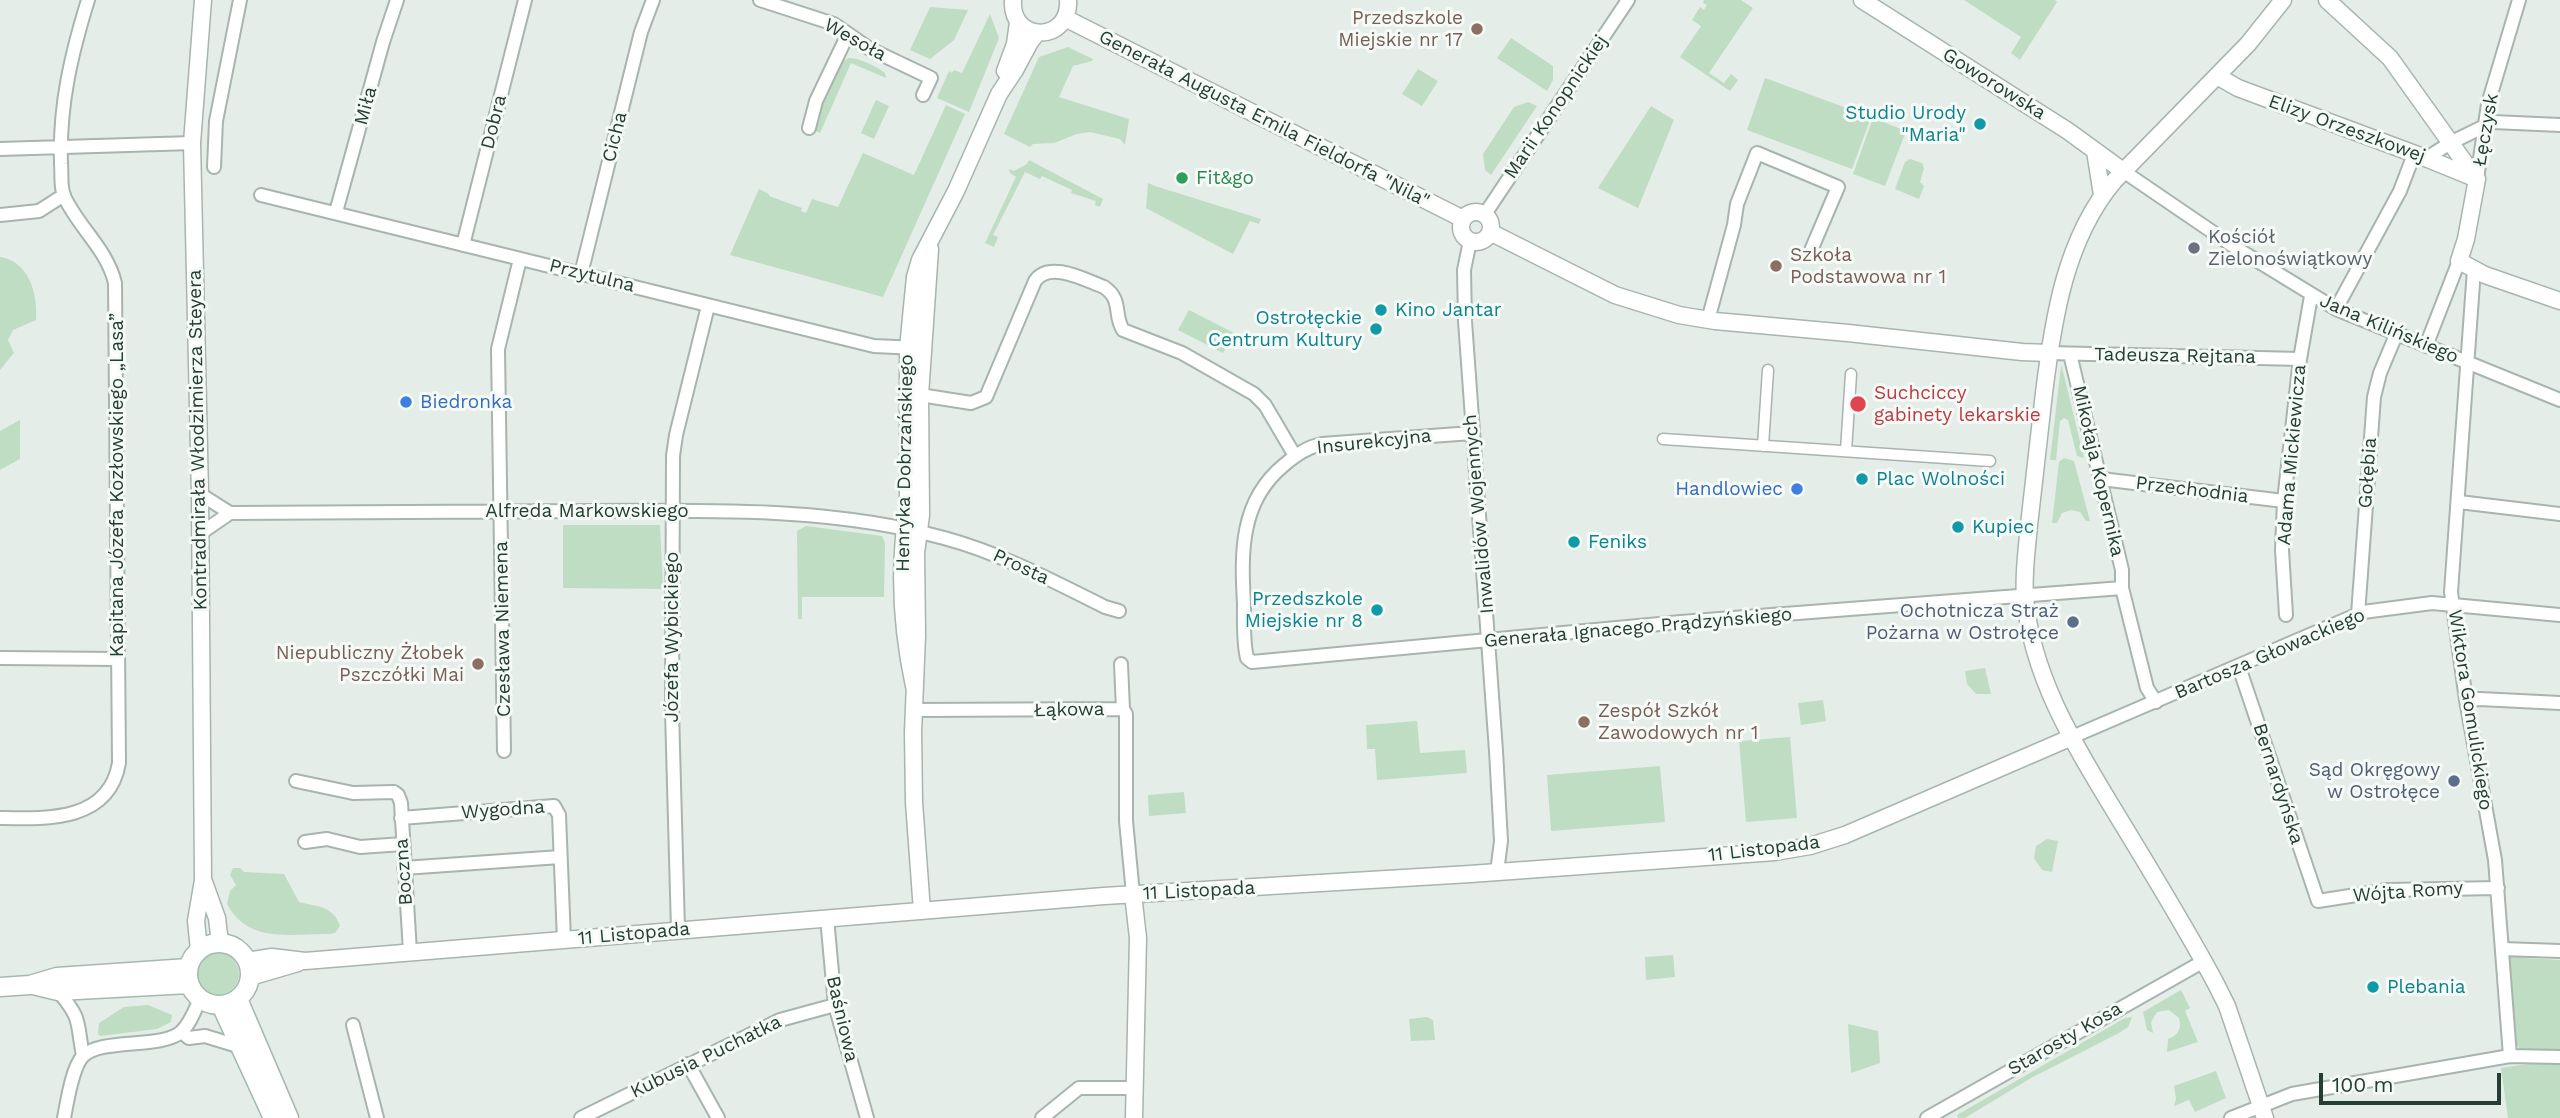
<!DOCTYPE html>
<html>
<head>
<meta charset="utf-8">
<style>
	body { margin:0 }
	#map { position:relative; width:2560px; height:1118px; overflow:hidden; background:#e5ede8; font-family:"Work Sans",sans-serif }
	canvas { display:block }
	.scale { position:absolute; left:2319px; top:1073px; width:182px; height:32px; box-sizing:border-box; border:4px solid #243e33; border-top:0; padding-left:9px; font-size:21px; line-height:24px; white-space:nowrap; color:#243e33; -webkit-text-stroke:5px #f5faf7; paint-order:stroke }
</style>
</head>
<body>
<div id="map">
<canvas width="2560" height="1118"></canvas>
<div class="scale">100 m</div>
</div>
<script>
const ctx = document.querySelector('canvas').getContext('2d');
ctx.lineJoin = 'round';
function fillPath(path, color) { ctx.fillStyle = color; ctx.fill(path, 'evenodd'); }
function trace(path, color, width, dash) { ctx.strokeStyle = color; ctx.lineWidth = width; ctx.lineCap = dash ? 'butt' : 'round'; ctx.setLineDash(dash || []); ctx.stroke(path); }
function label(font, color, halo, rows, align = 'center') {
  ctx.font = font + ' "Work Sans",sans-serif'; ctx.lineWidth = 6; ctx.setLineDash([]); ctx.textBaseline = 'middle'; ctx.strokeStyle = halo; ctx.fillStyle = color; for (const [text, x, y, turn = 0] of rows) {
    ctx.save(); ctx.translate(x, y); ctx.rotate((+turn || 0) * Math.PI / 180); ctx.textAlign = isNaN(turn) ? turn : align; if (halo) ctx.strokeText(text, 0, 0); ctx.fillText(text, 0, 0); ctx.restore();
  }
}
const green = new Path2D(`
	M1704 0H1741L1753 8 1709 73 1724 83 1731 74 1738 80 1730 91 1680 57 1701 26 1692 20 1700 7 1704 10 1707 5 1703 3Z
	M1964 0H2055L2057 2 2020 60 2006 49 2011 53 2021 37Z
	M930 7 968 10 954 40 930 59 910 50Z
	M990 14 999 38 969 112 937 98 949 71 952 73 954 70 962 73Z
	M1511 38 1553 66V80L1547 91 1497 58Z
	M1068 47 1093 59 1092 61 1073 66 1059 97 1129 119 1125 145 1120 139 1090 132 1077 134 1054 143 1033 144 1030 147 1004 134 1039 57Z
	M848 58C860 58 876 66 885 73L886 78 851 63 820 133 811 129 841 63Z
	M1418 69 1438 81 1422 106 1402 94Z
	M1765 78 1871 117 1852 169 1747 130Z
	M876 100 889 106 874 139 861 133Z
	M1528 102 1537 106 1491 175 1485 170 1483 154 1514 107Z
	M946 105 965 114 883 297 730 255 759 189 769 194V196L802 208 801 211 806 213 812 199 838 207 863 153 914 175Z
	M1651 106 1674 120 1638 208 1598 188Z
	M1873 118 1906 131 1885 186 1853 174Z
	M1910 159 1922 163 1924 168 1920 182 1924 186 1919 199 1895 189 1905 162Z
	M1029 160 1103 199 1100 207 1095 205 1096 201 1071 193 1072 190 1042 176 1040 179 1025 172 993 235 998 237 994 247 985 243 1016 177 1010 173 1009 169 1014 171 1027 164Z
	M1148 183 1155 186 1261 219 1259 224 1250 221 1233 254 1146 208Z
	M0 257C29 261 38 294 36 320L13 330 8 340 14 353 0 370Z
	M1189 310 1234 333 1223 353 1178 330Z
	M2061 366 2062 367 2084 458 2077 456 2068 420 2064 418 2060 421 2056 460H2050Z
	M20 420V459L0 470V431Z
	M2064 458 2074 461 2090 521H2086L2080 512 2071 510 2062 513 2057 523H2052L2059 462Z
	M563 525H660L663 589 563 588Z
	M806 526 882 536 885 543 884 597H802V619H798L797 531Z
	M1985 668 1991 694H1976L1967 684 1965 671Z
	M1823 700 1826 721 1801 725 1798 703Z
	M1417 721 1420 753 1465 750 1467 773 1377 780 1375 749H1367L1366 725Z
	M1790 737 1797 818 1746 822 1739 741Z
	M1660 766 1665 822 1551 831 1547 775Z
	M1184 792 1186 813 1149 816 1148 795Z
	M2047 839 2058 841 2052 872 2042 870 2034 858 2036 846Z
	M233 868H240L244 872 284 874 299 902C317 907 333 905 340 926L335 933 330 934C292 933 249 945 227 904L230 891 236 885 230 875Z
	M2522 952 2526 958 2560 960V1051L2521 1050 2513 1041 2509 959 2512 954Z
	M197 974a21 21 0 1 1 42 0a21 21 0 1 1-42 0Z
	M1673 955 1675 977 1646 980 1645 957Z
	M2181 990 2190 1008 2185 1011 2198 1042 2167 1052 2168 1039C2178 1036 2182 1028 2179 1018L2169 1010 2157 1012 2151 1022 2153 1033 2147 1030 2143 1012Z
	M148 1005 172 1015 171 1022 157 1029 100 1036 98 1034 99 1023 124 1007Z
	M1427 1017 1433 1020 1435 1040 1411 1041 1409 1019Z
	M2132 1017 2128 1027 2119 1033 2031 1078 1965 1118H1958L1957 1115 2125 1018Z
	M1848 1024 1878 1031 1880 1063 1851 1073Z
	M2546 1061 2560 1062V1118H2508L2501 1068Z
	M2216 1071 2226 1098 2195 1112 2189 1100 2174 1106 2176 1099 2174 1086Z`);
const pedestrian = new Path2D(`
	M1663 439 1990 461
	M1763 446 1768 370
	M1846 451 1851 374`);
const minor = new Path2D(`
	M760 0 834 24 870 49 931 78 923 95
	M809 128 816 101 848 34
	M0 149 192 143
	M2427 158 2450 143 2493 122 2560 125
	M214 167 216 121 240 0
	M2123 171 2233 246 2336 309 2560 400
	M2477 179 2488 104 2519 0
	M261 195 874 346 917 348
	M336 212 383 42 397 0
	M1485 214 1628 0
	M0 215 39 211 64 195
	M1470 241 1464 270 1465 321 1496 751 1501 841 1497 872
	M463 245 525 0
	M2474 269 2451 592 2466 700 2495 860 2510 1056
	M581 274 641 32 653 0
	M2336 309 2400 191 2414 154
	M1708 320 1734 225 1737 204 1757 153 1838 187 1812 248
	M2426 346 2459 261
	M2049 353 2300 359
	M2070 354 2122 570V588L2147 688 2156 702
	M920 395 971 403 986 397 1035 281C1049 260 1085 280 1104 287 1123 300 1113 314 1123 330L1182 353 1254 394 1265 405 1295 456
	M1472 433 1322 444C1307 447 1296 455 1284 465 1240 501 1241 552 1244 604 1244 621 1243 642 1247 658L1252 662 1681 622 2122 588
	M2101 479 2284 501
	M200 494 230 513C349 512 467 512 586 511 706 511 827 506 944 538 1000 553 1053 581 1105 607L1119 611
	M2459 502 2560 514
	M201 533 230 513
	M2358 614 2374 397 2380 373 2396 335
	M2286 615 2282 550 2284 501 2300 359 2311 296
	M0 658 118 659
	M1121 664 1123 709
	M2239 667 2318 901 2388 890 2498 888
	M2466 700 2480 699 2560 703
	M913 710 1123 709 1126 714V821L1133 894
	M2072 737 2363 612 2432 603 2560 615
	M504 751 498 349 520 259
	M296 781 353 793 394 792 398 795 401 803 410 952
	M0 818C46 819 109 822 119 763L115 283C107 249 78 227 64 196 60 186 62 174 61 164 59 106 71 55 88 0
	M401 818 554 806 559 815 564 940
	M305 842 327 839 360 847 403 844
	M404 868 560 857
	M827 918 835 1005 867 1118
	M678 930 672 711 673 456 676 435 708 306
	M2502 949 2560 951
	M58 991C83 1021 76 1021 83 1056
	M353 1025 377 1118
	M181 1032 189 1038 205 1036 241 1047
	M688 1064 718 1118
	M64 1118C67 1103 72 1067 83 1056 101 1038 161 1049 181 1032 190 1024 195 1010 200 999
	M581 1118 780 1020 835 1005
	M1042 1118 1079 1088H1136
	M1927 1118 2204 961
	M2231 1118 2292 1094 2510 1056 2560 1057`);
const tertiary = new Path2D(`
	M1013 0C1010 44 1071 43 1068 0
	M1862 0 2068 131 2123 171
	M2327 0 2390 58 2475 177
	M1065 18 1463 219
	M1005 71 1015 44 1018 22
	M2217 76 2238 88 2423 157 2477 179
	M2095 151 2102 195
	M2477 179 2466 239 2459 261 2485 275 2560 301
	M1461 227a15 15 0 1 1 30 0a15 15 0 1 1-30 0Z
	M1490 232 1615 295 1679 315 1715 321 1848 333 2022 352 2049 353
	M914 686C901 626 898 567 908 506V348L915 277 920 260 956 191 999 94 1015 70 1030 42 1037 33
	M204 882 217 918 220 943
	M1133 894 1138 938 1134 1118
	M922 911 914 802 913 732 917 635 916 553 921 515 920 395 930 249
	M199 950 196 921 203 880 200 494 192 143 203 0
	M247 961 272 957 305 961 1104 896 1470 874 1775 852 1810 846 1845 835 2072 737
	M250 977 298 963
	M2265 1118 2227 1006 2216 984C2186 928 2153 874 2120 820 2079 752 2032 680 2025 598 2023 574 2027 549 2029 525 2034 481 2039 437 2044 393 2053 320 2065 239 2114 181L2248 44 2283 0`);
const secondary = new Path2D(`
	M188 974a31 31 0 1 1 62 0a31 31 0 1 1-62 0Z
	M33 985 58 991 189 984
	M0 987 30 985 57 977 188 968
	M238 999 289 1118
	M221 1005 273 1118`);
const markers = [
	[1477,29,7,"#8d6e63"],
	[1980,124,7,"#0f9aa8"],
	[1182,178,7,"#2e9e5b"],
	[2194,248,7,"#6b7280"],
	[1776,266,7,"#8d6e63"],
	[1381,310,7,"#0f9aa8"],
	[1376,329,7,"#0f9aa8"],
	[406,402,7,"#3f7fe0"],
	[1858,404,9,"#e0444e"],
	[1862,479,7,"#0f9aa8"],
	[1797,489,7,"#3f7fe0"],
	[1958,527,7,"#0f9aa8"],
	[1574,542,7,"#0f9aa8"],
	[1377,610,7,"#0f9aa8"],
	[2073,622,7,"#5c6f8a"],
	[478,664,7,"#8d6e63"],
	[1584,722,7,"#8d6e63"],
	[2454,781,7,"#5c6f8a"],
	[2373,987,7,"#0f9aa8"]
];
const educationNames = [
	["Przedszkole",1463,18],
	["Miejskie nr 17",1463,40],
	["Szkoła",1790,255,"left"],
	["Podstawowa nr 1",1790,277,"left"],
	["Niepubliczny Żłobek",464,653],
	["Pszczółki Mai",464,675],
	["Zespół Szkół",1598,711,"left"],
	["Zawodowych nr 1",1598,733,"left"]
];
const streetNames = [
	["Wesoła",855,40,29],
	["Goworowska",1994,84,32],
	["Miła",366,106,-75],
	["Marii Konopnickiej",1556,107,-56],
	["Generała Augusta Emila Fieldorfa \"Nila\"",1264,119,27],
	["Dobra",494,122,-76],
	["Elizy Orzeszkowej",2347,129,20],
	["Łęczysk",2486,130,-80],
	["Cicha",615,137,-76],
	["Przytulna",592,276,14],
	["Jana Kilińskiego",2389,329,23],
	["Tadeusza Rejtana",2175,356,1],
	["Kontradmirała Włodzimierza Steyera",198,440,-91],
	["Insurekcyjna",1374,442,-6],
	["Adama Mickiewicza",2292,455,-85],
	["Henryka Dobrzańskiego",905,463,-89],
	["Mikołaja Kopernika",2098,471,77],
	["Gołębia",2368,473,-86],
	["Kapitana Józefa Kozłowskiego „Lasa”",117,485,-90],
	["Przechodnia",2192,490,7],
	["Alfreda Markowskiego",587,511],
	["Inwalidów Wojennych",1479,514,-95],
	["Prosta",1021,567,25],
	["Generała Ignacego Prądzyńskiego",1638,628,-5],
	["Czesława Niemena",503,629,-91],
	["Józefa Wybickiego",672,637,-90],
	["Bartosza Głowackiego",2270,654,-23],
	["Łąkowa",1069,710,-1],
	["Wiktora Gomulickiego",2470,710,81],
	["Bernardyńska",2278,784,72],
	["Wygodna",503,810,-4],
	["11 Listopada",1764,849,-7],
	["Boczna",404,872,-94],
	["11 Listopada",1199,891,-3],
	["Wójta Romy",2408,892,-4],
	["11 Listopada",634,934,-5],
	["Baśniowa",842,1019,77],
	["Starosty Kosa",2065,1039,-30],
	["Kubusia Puchatka",706,1057,-26]
];
const cultureNames = [
	["Studio Urody",1966,113,"right"],
	["\"Maria\"",1966,135,"right"],
	["Kino Jantar",1395,310],
	["Ostrołęckie",1362,318,"right"],
	["Centrum Kultury",1362,340,"right"],
	["Plac Wolności",1876,479],
	["Kupiec",1972,527],
	["Feniks",1588,542],
	["Przedszkole",1363,599,"right"],
	["Miejskie nr 8",1363,621,"right"],
	["Plebania",2387,987]
];
const leisureNames = [
	["Fit&go",1196,178]
];
const worshipNames = [
	["Kościół",2208,237],
	["Zielonoświątkowy",2208,259]
];
const healthNames = [
	["Suchciccy",1874,393],
	["gabinety lekarskie",1874,415]
];
const shopNames = [
	["Biedronka",420,402],
	["Handlowiec",1783,489,"right"]
];
const serviceNames = [
	["Ochotnicza Straż",2059,611],
	["Pożarna w Ostrołęce",2059,633],
	["Sąd Okręgowy",2440,770],
	["w Ostrołęce",2440,792]
];
fillPath(green, '#bfddc2');
trace(pedestrian, '#a7b5ae', 13);
trace(minor, '#a7b5ae', 16);
trace(tertiary, '#a7b5ae', 19);
trace(secondary, '#a3b9ae', 21);
trace(pedestrian, '#fff', 10);
trace(minor, '#fff', 12);
trace(tertiary, '#fff', 16);
trace(secondary, '#fff', 18);
for (const [x, y, r, color] of markers) { const dot = new Path2D(); dot.arc(x, y, r, 0, 2 * Math.PI); ctx.fillStyle = color; ctx.fill(dot); trace(dot, '#f5faf7', 2.5); }
label('19px', '#785e54', '#f5faf7', educationNames, 'right');
label('19px', '#243e33', '#f5faf7', streetNames);
label('19px', '#0d838f', '#f5faf7', cultureNames, 'left');
label('19px', '#27864d', '#f5faf7', leisureNames, 'left');
label('19px', '#5b616d', '#f5faf7', worshipNames, 'left');
label('19px', '#be3a42', '#f5faf7', healthNames, 'left');
label('19px', '#366cbe', '#f5faf7', shopNames, 'left');
label('19px', '#4e5e75', '#f5faf7', serviceNames, 'right');
</script>
</body>
</html>
